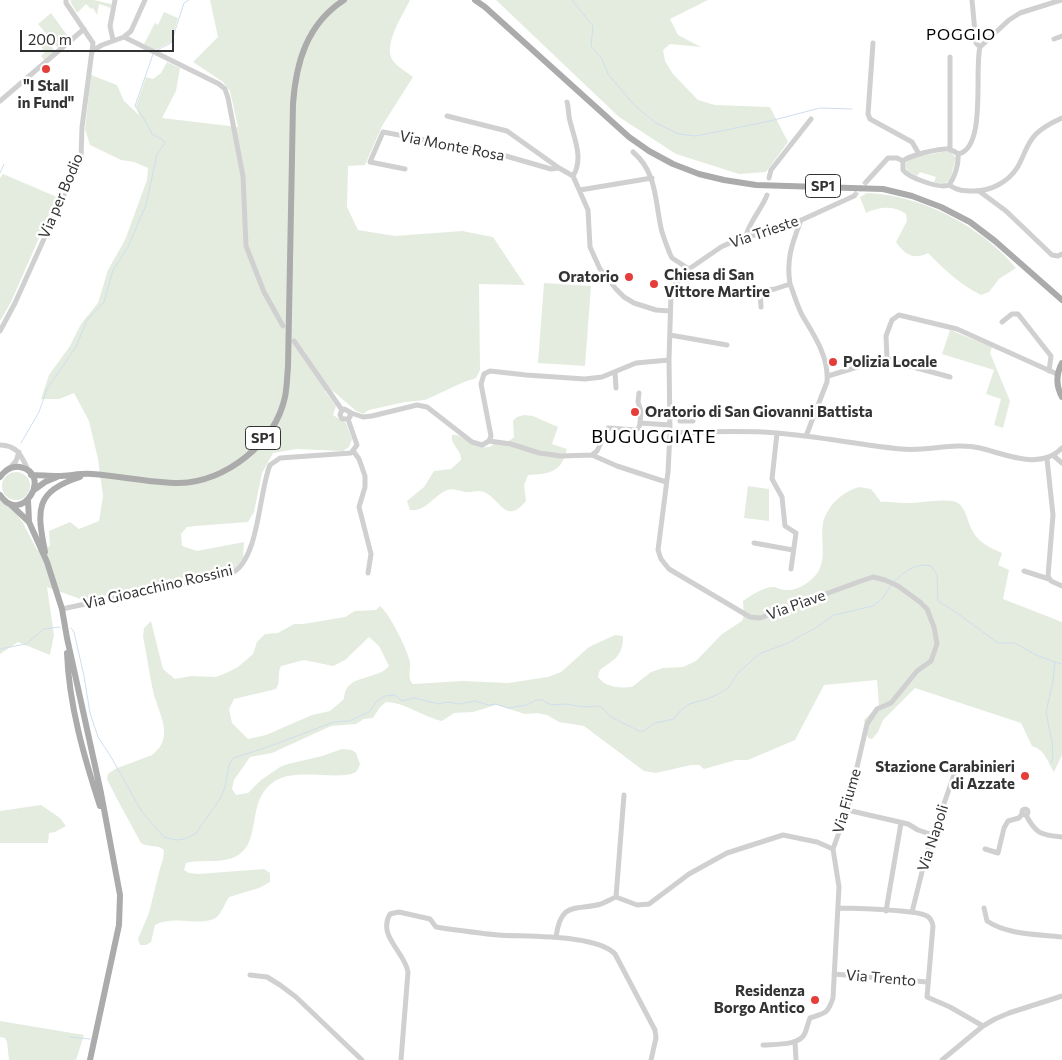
<!DOCTYPE html>
<html>
<head>
<meta charset="utf-8">
<style>
	body { margin:0 }
	#map { position:relative; width:1062px; height:1060px; overflow:hidden; background:#fff; font-family:Commissioner,sans-serif }
	canvas { display:block }
	.scale { position:absolute; left:20px; top:30px; width:154px; height:22px; box-sizing:border-box; border:2px solid #333; border-top:0; padding-left:6px; font-size:15px; line-height:18px; white-space:nowrap; color:#333; -webkit-text-stroke:4px #fff; paint-order:stroke }
</style>
</head>
<body>
<div id="map">
<canvas width="1062" height="1060"></canvas>
<div class="scale">200 m</div>
</div>
<script>
const ctx = document.querySelector('canvas').getContext('2d');
ctx.lineJoin = 'round';
function fillPath(path, color) { ctx.fillStyle = color; ctx.fill(path, 'evenodd'); }
function trace(path, color, width, dash) { ctx.strokeStyle = color; ctx.lineWidth = width; ctx.lineCap = dash ? 'butt' : 'round'; ctx.setLineDash(dash || []); ctx.stroke(path); }
function label(font, color, halo, rows, align = 'center') {
  ctx.font = font + ' Commissioner,sans-serif'; ctx.lineWidth = 5; ctx.setLineDash([]); ctx.textBaseline = 'middle'; ctx.strokeStyle = halo; ctx.fillStyle = color; for (const [text, x, y, turn = 0] of rows) {
    ctx.save(); ctx.translate(x, y); ctx.rotate((+turn || 0) * Math.PI / 180); ctx.textAlign = isNaN(turn) ? turn : align; if (halo) ctx.strokeText(text, 0, 0); ctx.fillText(text, 0, 0); ctx.restore();
  }
}
const green = new Path2D(`
	M72 0H94L111 4V8L99 4 97 15 93 8 91 9 86 4 77 13 70 1Z
	M210 0H410C403 15 381 47 394 62 399 68 407 72 413 77L382 126 365 165 348 166 347 207 358 230 395 236 462 231 493 237 525 285 479 284 480 370 476 378 464 382 425 400 405 402 369 410 363 414 355 410 333 391H325L336 406 333 415 346 423 352 439 349 447 343 451 296 449 273 453 262 473 254 512 248 522 195 526 187 527 181 534 182 546 197 551 244 542 243 558 236 568 119 592 86 601 47 587 54 635 50 655 18 642 0 654V500L12 508 23 523 37 550 50 546 49 531 70 522 79 529 99 521 103 496 98 459 89 421 74 393 59 399H41L49 375 70 346 81 324 98 303 108 270 125 240 147 180 148 168 134 162 121 160 90 145 85 129 91 75 117 85 124 101 139 115 136 106 146 77 153 79 161 73 167 62 180 68 176 91 162 118 238 127 230 91 223 82 193 62 218 37Z
	M496 0H708L670 19 678 35 701 47 670 44 663 50 665 61 673 74 698 100 715 105 770 107 788 142 766 172 739 174 676 154 619 117Z
	M164 12 178 18 171 42 155 50 144 44 155 23 158 25Z
	M51 13 70 39 58 48 38 24Z
	M45 39 55 51 44 60 41 56 45 52 39 44Z
	M942 152H951L956 158 950 180 944 184 934 182 936 177 920 172 917 176C911 173 904 171 906 163L910 158Z
	M3 174 57 197 11 302 0 321V178Z
	M867 193C921 195 981 226 1016 268L999 279 989 292 981 295C959 284 945 270 928 253 914 260 905 255 896 242L907 221 906 214C893 205 879 207 866 213L860 197Z
	M544 283 591 286 585 366 538 363Z
	M950 330 992 347 990 353 1010 401 1003 428 994 425 1001 399 986 394 994 370 942 354Z
	M524 415 533 416 558 427 552 444 567 449C562 472 550 474 528 475L524 485 526 501C503 529 499 491 478 491 475 491 473 492 470 492 462 493 455 487 447 490 433 496 426 512 410 510L407 501 424 487 434 471 451 469 461 460C462 450 450 445 452 435 464 433 472 450 488 447 496 445 488 446 496 443 503 441 508 443 514 437L513 421 517 417Z
	M2 486a14 14 0 1 1 28 0a14 14 0 1 1-28 0Z
	M748 486 769 489V521L744 518Z
	M859 487 871 489 881 502C888 501 897 503 904 503 917 504 948 497 958 503 967 510 967 521 972 530 978 542 990 548 1002 553L998 565 1009 570 1003 599 1062 622V755L1054 772C1048 762 1044 749 1032 746L1021 723 915 688 883 720 878 732 872 739 868 738 864 720 879 705 877 680 824 685 795 740 748 760H736L704 769 699 765H691L656 773 644 771 584 726 559 722 547 715 537 713 525 714 496 705 473 712 454 713 442 721C423 717 407 703 386 702L380 707 373 718 364 719 356 724 331 726 272 753 250 757 234 780 232 789 236 795 248 793 261 780 280 767 288 764 322 756 342 749 352 750 356 753 360 764 357 771C344 782 297 767 275 781 244 801 264 843 235 857 222 863 203 860 189 862L186 863 184 870 189 873 198 874 264 869 270 873V882L259 888 229 897C225 903 222 912 217 917 201 928 175 914 155 925L151 942 146 945H140L138 939 149 913 159 872 163 859 164 850C157 844 149 848 141 843L116 797 107 779 108 774 115 769 152 755C176 737 158 713 153 691 149 673 147 655 143 637L144 628 151 621 163 669 175 679 191 676 216 677 226 673 238 667 253 654 257 642 265 634 278 633 294 624H303L345 617 355 611 376 610 380 606C391 616 406 647 410 662 411 669 407 679 413 684L463 681 508 683 548 677 561 672 589 647 615 635 623 636C623 656 615 659 601 669L599 672 598 677C606 688 620 688 632 687L651 672 663 668 683 667 696 661 722 634 742 621 744 615 743 601C752 595 764 586 775 587 778 588 782 590 786 590 798 591 811 582 818 572 827 557 820 539 823 523 824 517 828 511 831 506 839 496 847 491 859 487ZM369 637 379 646 389 666C377 681 345 673 344 699L330 711 312 715 266 735 248 739 232 723 229 709 234 699 276 689C281 682 277 673 281 666L304 660 333 666 345 660Z
	M41 805 60 818 66 826 55 832 49 833 48 843H0V811Z
	M0 1021 84 1035 76 1060H9L7 1042 5 1038 0 1037Z`);
const stream = new Path2D(`
	M572 0 593 26 591 46 602 59 608 74 635 106 656 123 679 134 696 136 770 121 820 108 852 109
	M157 50 171 43 184 3 189 0
	M0 173 4 164
	M21 443 39 412 47 389 76 347 87 320 104 302 113 270 128 247 146 205 157 154 165 143 163 140 152 134 143 117 135 106 153 54
	M893 582C903 573 916 562 931 566L937 575 938 601 957 613 998 643H1015L1036 655 1055 662 1053 681 1046 712 1052 742 1053 757 1051 763
	M71 628 74 632 84 676 90 713 98 737 111 757 142 812 164 837 176 840 185 839 196 833 220 799 225 787 229 765 233 758 265 748 334 722 349 721 369 712 378 700 385 696 395 695 402 701 414 698 439 704 447 702 459 704 475 701 488 705 496 704 508 708 527 705 536 700H542L551 705 565 704 584 707 600 706 611 717 639 731H644L655 723 674 719 679 712 689 704 707 699 720 693 728 688 738 673 759 654 788 643 817 627 834 615 873 606 882 599 891 585
	M0 649 26 644 44 629 60 627
	M1055 662 1062 664
	M70 1037 90 1039`);
const minorTunnel = new Path2D(`
	M854 196 867 181`);
const minor = new Path2D(`
	M972 0 976 43 980 47
	M124 37 219 84 225 89 228 98 243 176 246 246 264 292 283 326
	M1054 39 1062 36
	M113 40 110 26 115 0
	M873 43 868 114 870 119 912 142 919 154
	M92 51 102 45 124 37 131 31 145 0
	M950 57V150
	M0 101 84 29
	M567 102C569 108 568 115 570 121 574 138 584 159 573 176
	M447 116 507 131 559 168 573 176 588 210 590 247 600 269 616 289 624 297 634 303 656 310 670 311
	M633 152C657 172 655 201 661 228 663 237 667 246 670 254L672 258 689 269
	M958 154C987 149 974 69 980 47L1009 20 1020 13 1061 0
	M903 161V170C909 178 940 189 949 185 958 191 964 191 974 191 991 191 1008 182 1017 168 1024 157 1026 144 1036 134 1043 127 1053 122 1062 118
	M903 161C910 155 937 149 947 149 951 149 954 151 958 154
	M405 169 370 162 383 132 499 154 551 169 559 168
	M769 178 771 170 811 119
	M867 181 888 158H897L903 161
	M949 185C955 177 959 163 958 154
	M580 190 652 178
	M979 191 1006 211 1052 255 1058 256 1062 254
	M746 237C746 227 763 207 767 195
	M790 284C786 259 792 244 801 220
	M761 307 760 291 775 289 790 284C795 296 798 310 805 320 816 338 829 359 827 382L806 436
	M1002 322 1012 314H1018L1051 356 1049 371
	M0 331 15 303 81 157 82 127 93 43 66 3V0
	M670 335 727 345
	M294 341 342 410
	M887 358 886 336 892 320 899 315 957 329 1057 374
	M615 372 616 388
	M828 376 887 358 891 361 950 377
	M639 393 638 402 641 411 640 423
	M351 413 363 417 372 416 417 405 427 407 472 442 482 445 489 441 491 436 481 384 484 374 490 371 526 375 585 379 602 377 636 363 669 360
	M680 421H693
	M670 433C706 432 741 430 776 433 818 436 859 445 901 449 927 452 953 442 980 448 1005 454 1041 471 1062 448
	M777 433 772 479 782 497 785 526 796 533 791 569
	M489 441 511 444 539 453 561 456 592 455 597 451 608 428 636 430 639 428 640 423 670 425
	M0 445C18 445 22 457 29 472
	M354 452 359 459 365 476V487L359 507 371 554 368 573
	M592 455 617 466 666 482
	M1054 456 1062 463
	M1047 459 1053 515 1048 576 1051 581 1062 586
	M10 468 16 461 19 452
	M754 543 793 550
	M1024 571 1049 579
	M62 609 234 572C259 556 259 492 270 465L280 458 351 453 357 445 348 419 350 417V412L344 409 341 412 340 415 342 419H348
	M1022 812a3 3 0 1 1 6 0a3 3 0 1 1-6 0Z
	M847 810 908 824 918 830 933 835
	M1026 815C1036 834 1041 835 1062 837
	M985 849 998 853 1004 828 1008 821 1019 818 1022 814
	M616 897 624 795
	M838 908C853 908 918 910 927 916 931 918 932 921 933 926L927 997 950 1007 983 1026
	M984 908 987 921C1008 935 1037 934 1062 937
	M886 911 901 823
	M912 912 926 856 957 766
	M556 937C561 900 576 911 601 904 606 902 611 899 616 897L637 905 649 904 689 874 727 853 783 835 817 842 833 849
	M834 974 927 982
	M250 975 267 977 280 985 296 997 362 1060
	M795 1042 796 1060
	M763 1045C775 1044 800 1046 805 1033 807 1028 808 1023 810 1018 826 1013 828 1013 833 998L839 887 833 849 847 810 867 724 877 709 891 703 917 671 931 661 937 644 934 627 927 609 920 602 898 586 885 580 873 577 861 581 760 618 750 617 669 569 661 559 658 550 668 472 670 433 669 360 671 294 674 286 689 269 721 247 734 241 795 223 854 196
	M401 1060 408 972C405 952 377 936 390 914L399 912 430 919 436 927C456 930 477 933 498 935 525 937 596 934 615 954L655 1030 656 1038 651 1060
	M942 1060 983 1026 995 1019 1009 1013 1062 996`);
const major = new Path2D(`
	M475 0 485 7 629 137 649 151 673 164 699 174 724 180 756 185 883 189 912 196 941 207 970 222 995 241 1062 300
	M1062 363C1056 374 1056 386 1062 397
	M31 475C40 475 49 476 58 476 69 476 81 473 92 474 121 476 150 483 179 483 226 482 275 443 285 397 287 387 287 377 288 367L293 104C296 62 307 24 344 0
	M0 477C5 470 12 466 20 467 54 474 21 527 0 495
	M34 490 45 482 57 477
	M28 500 29 522
	M10 504 29 522 47 562 62 609 67 638 101 793 120 895 119 925 90 1060
	M45 552C37 510 34 492 80 477
	M67 653C69 705 84 757 100 806`);
const markers = [
	[46,69,5,"#e53e3a"],
	[629,277,5,"#e53e3a"],
	[654,284,5,"#e53e3a"],
	[833,362,5,"#e53e3a"],
	[635,412,5,"#e53e3a"],
	[1025,776,5,"#e53e3a"],
	[815,1000,5,"#e53e3a"]
];
const shields = [
	[823,186,35],
	[263,438,35]
];
const shieldNames = [
	["SP1",823,186],
	["SP1",263,438]
];
const poiNames = [
	["\"I Stall",46,86,"center"],
	["in Fund\"",46,103,"center"],
	["Chiesa di San",664,275],
	["Vittore Martire",664,292],
	["Oratorio",619,277,"right"],
	["Polizia Locale",843,362],
	["Oratorio di San Giovanni Battista",645,412],
	["Stazione Carabinieri",1015,767,"right"],
	["di Azzate",1015,784,"right"],
	["Residenza",805,991,"right"],
	["Borgo Antico",805,1008,"right"]
];
const streetNames = [
	["Via Monte Rosa",452,146,11],
	["Via per Bodio",61,196,-67],
	["Via Trieste",764,232,-19],
	["Via Gioacchino Rossini",158,587,-13],
	["Via Piave",796,605,-20],
	["Via Fiume",847,801,-74],
	["Via Napoli",933,838,-72],
	["Via Trento",881,978,5]
];
const neighbourhoodNames = [
	["POGGIO",961,35]
];
const quarterNames = [
	["BUGUGGIATE",654,437]
];
fillPath(green, '#e4ecdf');
trace(stream, '#cfdeee', 1);
trace(minorTunnel, '#d6d6d6', 5, [5, 2.5]);
trace(minor, '#d0d0d0', 5);
trace(major, '#ababab', 6);
for (const [x, y, r, color] of markers) { const dot = new Path2D(); dot.arc(x, y, r, 0, 2 * Math.PI); ctx.fillStyle = color; ctx.fill(dot); trace(dot, '#fff', 2); }
for (const [x, y, w] of shields) { const box = new Path2D(); box.roundRect(x - w / 2, y - 11.5, w, 23, 4); ctx.fillStyle = '#fff'; ctx.fill(box); trace(box, '#333', 1); }
label('bold 14px', '#333', null, shieldNames);
label('bold 15px', '#333', '#fff', poiNames, 'left');
label('15px', '#333', '#fff', streetNames);
ctx.letterSpacing = '1px';
label('16px', '#000', '#fff', neighbourhoodNames);
ctx.letterSpacing = '0px';
ctx.letterSpacing = '1px';
label('18px', '#000', '#fff', quarterNames);
ctx.letterSpacing = '0px';
</script>
</body>
</html>
